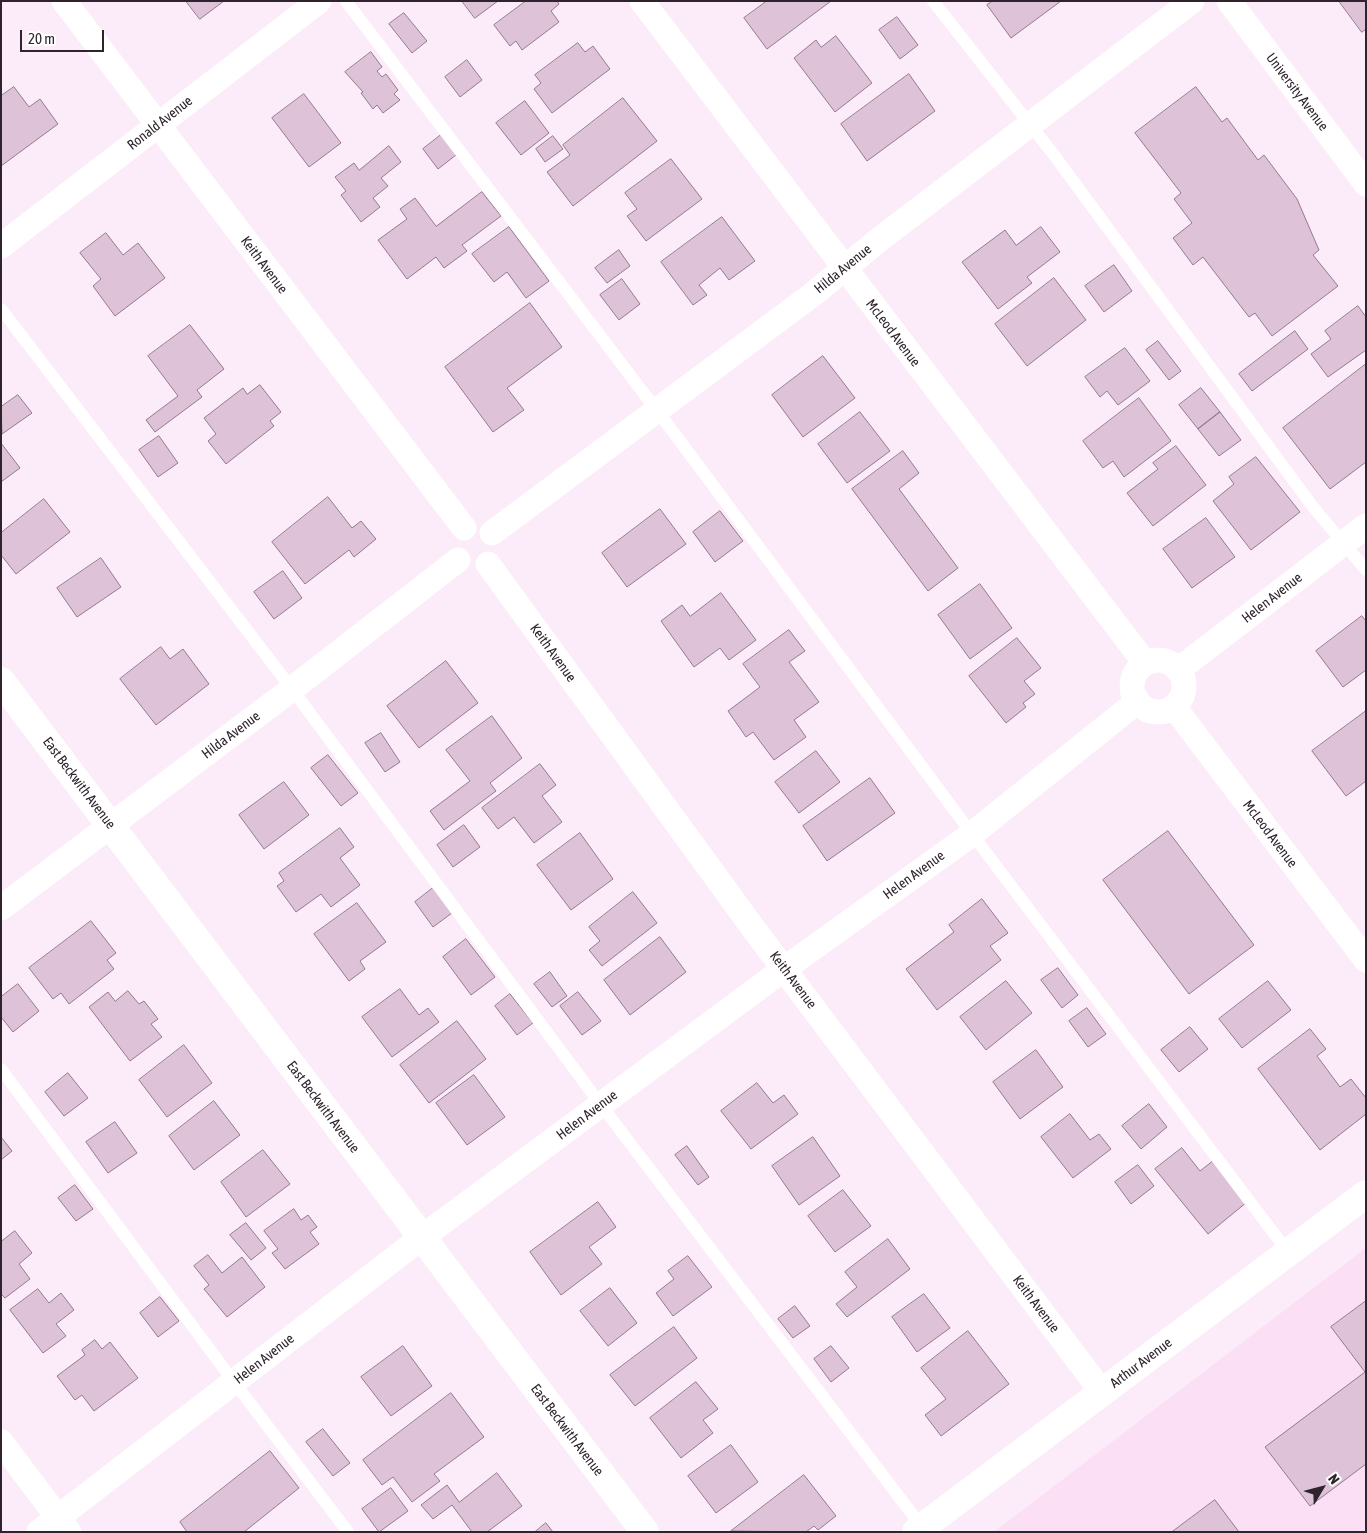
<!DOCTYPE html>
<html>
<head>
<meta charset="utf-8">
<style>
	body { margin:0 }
	#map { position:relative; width:1367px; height:1533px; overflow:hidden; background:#fcebf8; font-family:"Asap Condensed",sans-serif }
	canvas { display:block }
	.frame { position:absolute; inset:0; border:2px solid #2f242d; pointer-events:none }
	.north { position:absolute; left:1297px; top:1463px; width:50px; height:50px; -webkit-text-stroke:4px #fff; paint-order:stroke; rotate:53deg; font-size:14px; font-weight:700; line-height:20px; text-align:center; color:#2f242d }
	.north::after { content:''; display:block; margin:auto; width:18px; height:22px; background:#2f242d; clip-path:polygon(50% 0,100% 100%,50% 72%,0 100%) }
	.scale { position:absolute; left:20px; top:30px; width:84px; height:22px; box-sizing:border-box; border:2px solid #2f242d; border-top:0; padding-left:6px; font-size:15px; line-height:18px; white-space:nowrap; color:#2f242d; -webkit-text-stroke:4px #fff; paint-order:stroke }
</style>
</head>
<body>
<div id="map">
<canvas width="1367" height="1533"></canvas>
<div class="frame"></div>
<div class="north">N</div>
<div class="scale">20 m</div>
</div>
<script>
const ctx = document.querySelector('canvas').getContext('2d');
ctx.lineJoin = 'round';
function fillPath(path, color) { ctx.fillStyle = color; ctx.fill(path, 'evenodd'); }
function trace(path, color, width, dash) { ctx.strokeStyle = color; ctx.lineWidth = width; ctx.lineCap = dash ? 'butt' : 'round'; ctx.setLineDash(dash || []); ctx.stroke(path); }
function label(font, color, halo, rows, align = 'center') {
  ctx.font = font + ' "Asap Condensed",sans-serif'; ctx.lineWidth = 4; ctx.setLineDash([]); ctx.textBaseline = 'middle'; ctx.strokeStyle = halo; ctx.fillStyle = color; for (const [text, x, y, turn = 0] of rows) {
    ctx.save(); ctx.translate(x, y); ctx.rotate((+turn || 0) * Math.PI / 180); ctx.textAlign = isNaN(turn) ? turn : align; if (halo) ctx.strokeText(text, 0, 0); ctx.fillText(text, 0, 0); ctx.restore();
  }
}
const built = new Path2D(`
	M1366 1248V1532H994Z`);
const building = new Path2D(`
	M186 1H224L200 19Z
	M462 1H498L475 18Z
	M526 1H557L559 4 551 11 559 22 522 50 516 41 510 46 494 25Z
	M767 1H831L767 49 744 18Z
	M993 1H1061L1011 38 987 5Z
	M1339 1H1366V29L1362 32Z
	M404 13 427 41 412 53 389 24Z
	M897 17 918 45 900 59 879 30Z
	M836 36 872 83 835 112 794 58 816 40 821 47Z
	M578 43 585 52 593 46 610 69 552 113 534 89 541 83 535 75Z
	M371 52 382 67 377 71 382 77 386 74 398 90 394 94 400 100 383 113 377 105 373 109 361 93 363 92 345 72Z
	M467 60 482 80 460 97 445 77Z
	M909 74 935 111 867 161 841 124Z
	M14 87 29 107 40 99 58 124 1 166V96Z
	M1196 87 1222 122 1227 118 1258 160 1264 155 1297 199 1319 250 1313 255 1338 286 1272 336 1255 313 1249 317 1203 257 1193 265 1173 238 1192 223 1174 199 1181 193 1135 133Z
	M304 94 341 143 309 167 272 118Z
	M623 98 657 141 573 206 547 172 570 155 563 145Z
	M525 101 549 133 521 155 496 123Z
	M441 135 456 155 438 169 423 149Z
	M553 136 563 149 545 162 536 149Z
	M389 146 401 162 381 178 388 186 373 198 380 207 361 222 341 195 346 191 335 177 354 163 359 170Z
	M671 159 702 199 646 241 627 216 637 209 625 193Z
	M482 192 501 216 462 245 467 251 444 268 436 257 407 279 378 240 407 219 400 209 415 198 436 226Z
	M722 217 755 261 729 280 720 268 699 285 707 295 693 305 661 262Z
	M509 227 549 281 526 298 507 272 494 282 472 254Z
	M1041 227 1060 252 1027 277 1032 283 998 309 962 262 1005 230 1016 245Z
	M106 233 123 255 138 243 165 278 115 316 93 286 101 279 80 253Z
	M619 250 630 266 607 283 595 268Z
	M1114 265 1132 291 1104 312 1085 286Z
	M1054 278 1086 320 1027 366 995 324Z
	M622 279 640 304 619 320 600 295Z
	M530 303 562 347 507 388 524 410 493 432 445 367Z
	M1358 306 1366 317V350L1328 377 1311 354 1331 339 1325 331Z
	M190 325 224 369 197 390 202 397 155 432 146 420 178 396 148 356Z
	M1295 331 1308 349 1252 391 1239 374Z
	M1158 341 1181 371 1169 380 1146 350Z
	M1125 348 1150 381 1118 405 1107 391 1100 397 1085 377Z
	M823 356 855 398 803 437 772 395Z
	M1366 364V462L1330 489 1283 428Z
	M260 385 281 412 270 421 274 426 226 464 208 441 216 434 204 418 243 388 247 394Z
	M1201 388 1220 412 1198 429 1179 405Z
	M18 395 32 413 2 434 1 407Z
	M1139 398 1171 441 1124 477 1113 461 1103 468 1083 441Z
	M860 412 890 451 847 483 818 444Z
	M1220 412 1241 440 1219 456 1198 429Z
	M159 436 178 463 158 477 139 450Z
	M1 443 20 468 1 482Z
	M1176 446 1206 485 1153 526 1127 493 1158 469 1153 463Z
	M903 451 919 473 899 489 958 568 928 591 852 489Z
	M1256 457 1300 512 1251 550 1213 501 1234 484 1229 477Z
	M328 497 352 528 361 521 376 539 354 557 349 550 305 584 272 542Z
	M44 499 70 532 16 574 1 555V533Z
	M660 509 686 544 627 587 602 553Z
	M720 511 743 541 715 562 693 532Z
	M1206 518 1235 557 1192 588 1163 549Z
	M101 558 121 587 77 617 57 588Z
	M283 571 302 598 274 619 254 592Z
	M980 584 1012 628 970 659 938 615Z
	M721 593 756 640 729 660 720 648 694 667 661 621 682 605 690 616Z
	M1362 616 1366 621V670L1343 687 1316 651Z
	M789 630 805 651 789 662 819 702 794 720 806 737 774 760 753 732 746 737 728 711 760 687 743 664Z
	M1017 638 1041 668 1024 681 1035 694 1023 703 1026 707 1006 723 969 676Z
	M161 647 170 659 183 649 209 684 156 725 120 679Z
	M446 661 478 703 419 748 387 706Z
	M1366 711V781L1346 796 1312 751Z
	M492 716 522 758 490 783 496 791 444 830 430 811 470 781 446 750Z
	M381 733 400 762 385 772 365 743Z
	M816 751 840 782 799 813 775 782Z
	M328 755 358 793 341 806 311 768Z
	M540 764 556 785 542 796 562 822 534 843 514 817 498 829 482 808Z
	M870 778 895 813 827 861 803 826Z
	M284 782 309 815 264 849 239 815Z
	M464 825 480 847 453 867 437 845Z
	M340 828 354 847 340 858 360 885 331 907 321 894 296 912 277 886 284 881 279 873Z
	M1168 831 1254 945 1189 994 1103 880Z
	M580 833 613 879 571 910 537 865Z
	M433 888 452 913 433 927 415 902Z
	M633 892 657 923 602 966 589 950 600 941 589 927Z
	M982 899 1008 933 990 946 1001 960 937 1010 906 969 954 932 949 925Z
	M357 903 386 942 360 961 365 969 349 981 314 934Z
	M91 921 116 953 107 960 114 969 69 1004 61 993 53 999 29 968Z
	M660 937 686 972 630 1015 604 980Z
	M466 939 495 977 471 995 443 957Z
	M1058 968 1078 995 1062 1008 1041 980Z
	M550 972 567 996 552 1007 534 984Z
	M1006 981 1032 1013 986 1050 960 1017Z
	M1268 981 1291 1010 1242 1048 1219 1019Z
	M18 984 39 1011 13 1032 1 1017V997Z
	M400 989 419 1015 428 1008 439 1022 392 1057 362 1017Z
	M128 991 139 1004 144 1001 158 1019 151 1024 162 1037 130 1061 89 1007 108 992 115 1001Z
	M578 992 601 1021 582 1035 560 1006Z
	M510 994 533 1023 517 1035 495 1006Z
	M1087 1008 1106 1034 1088 1047 1069 1021Z
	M457 1021 486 1059 429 1103 400 1065Z
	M1190 1027 1208 1049 1179 1072 1161 1050Z
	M1310 1029 1326 1049 1317 1056 1340 1087 1351 1079 1366 1098V1114L1320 1150 1258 1069Z
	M184 1045 212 1083 167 1117 139 1080Z
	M1036 1050 1063 1087 1020 1119 993 1082Z
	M68 1073 88 1098 64 1116 45 1092Z
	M474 1075 505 1117 467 1145 436 1103Z
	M757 1083 773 1103 784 1095 798 1114 751 1149 721 1111Z
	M214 1101 240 1135 194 1170 169 1136Z
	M1149 1104 1167 1127 1141 1149 1122 1126Z
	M1070 1114 1090 1140 1099 1134 1111 1149 1073 1178 1041 1137Z
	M115 1122 137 1153 108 1173 86 1142Z
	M1 1137 12 1151 1 1160Z
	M813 1137 840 1176 799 1205 772 1166Z
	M687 1146 709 1177 698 1185 675 1155Z
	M1182 1148 1200 1171 1214 1160 1247 1202 1208 1234 1155 1169Z
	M263 1150 290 1184 246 1217 221 1182Z
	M1138 1165 1154 1186 1131 1204 1115 1182Z
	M75 1185 93 1209 76 1221 58 1198Z
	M843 1190 871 1226 835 1252 808 1216Z
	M598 1202 616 1227 589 1247 602 1264 561 1295 530 1252Z
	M294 1209 301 1220 308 1215 317 1227 310 1232 319 1244 285 1269 272 1253 278 1249 264 1231Z
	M246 1223 266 1248 251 1260 230 1235Z
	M15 1231 32 1253 19 1264 30 1279 5 1298 1 1294V1242Z
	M888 1239 910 1269 847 1317 836 1304 857 1287 845 1272Z
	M208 1255 222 1273 242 1257 265 1287 227 1317 204 1289 209 1285 194 1266Z
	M688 1256 712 1287 673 1316 656 1293 674 1279 668 1271Z
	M610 1288 637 1323 608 1346 580 1311Z
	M38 1289 49 1303 61 1293 74 1310 56 1324 66 1336 43 1353 10 1310Z
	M924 1294 950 1328 917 1352 892 1317Z
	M160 1297 179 1321 158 1337 140 1313Z
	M1366 1301V1464L1310 1506 1265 1447 1365 1372 1331 1327Z
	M795 1306 810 1326 793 1338 778 1319Z
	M674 1327 697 1358 635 1406 610 1375Z
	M968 1331 1009 1384 941 1436 925 1415 946 1399 921 1368Z
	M95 1340 102 1349 110 1342 138 1378 94 1411 82 1395 75 1400 57 1376 85 1355 82 1350Z
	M403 1346 432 1386 391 1416 361 1377Z
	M831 1346 849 1368 831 1382 814 1359Z
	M696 1382 718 1409 703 1420 713 1433 681 1458 650 1418Z
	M451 1393 484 1437 434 1474 440 1481 412 1502 393 1477 382 1485 363 1460Z
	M323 1429 350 1463 333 1476 306 1442Z
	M731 1445 758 1482 716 1513 688 1476Z
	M270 1451 299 1488 244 1532H187L180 1522Z
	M497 1473 522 1506 487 1532H472L452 1505 433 1519 421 1505 447 1485 459 1502Z
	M804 1475 836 1516 818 1530 814 1526 806 1532 731 1531Z
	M391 1488 408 1511 379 1532 362 1509Z
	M1215 1500 1239 1532H1172Z
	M546 1523 553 1532H535Z`);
const service = new Path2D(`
	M346 1 680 441 972 834 1288 1252
	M933 1 1054 155 1313 507 1366 570
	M1 309 292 689 601 1105 922 1527
	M1 1069 234 1382 348 1532`);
const minor = new Path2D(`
	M64 1 464 528
	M642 1 1145 663
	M1229 1 1366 184
	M1 246 319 1
	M492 533 812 295 880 239 1192 1
	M488 564 753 928 1102 1392
	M1132 686a26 26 0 1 1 52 0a26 26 0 1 1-52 0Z
	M1178 670 1366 526
	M1174 707 1366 960
	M1 908 292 689 458 560
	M1 1442 69 1532
	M39 1532 421 1238 784 969 972 834 1138 701`);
const tertiary = new Path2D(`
	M1 681 645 1532
	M916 1532 1366 1194`);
const streetNames = [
	["University Avenue",1297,92,53],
	["Ronald Avenue",160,123,-38],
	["Keith Avenue",264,265,53],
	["Hilda Avenue",843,269,-39],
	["McLeod Avenue",893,333,53],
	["Helen Avenue",1272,598,-38],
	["Keith Avenue",553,653,54],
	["Hilda Avenue",231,735,-37],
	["East Beckwith Avenue",79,783,53],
	["McLeod Avenue",1270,834,53],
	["Helen Avenue",914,875,-36],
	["Keith Avenue",793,980,53],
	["East Beckwith Avenue",323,1107,53],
	["Helen Avenue",587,1115,-37],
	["Keith Avenue",1036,1304,53],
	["Helen Avenue",264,1359,-38],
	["Arthur Avenue",1141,1363,-37],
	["East Beckwith Avenue",567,1430,53]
];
fillPath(built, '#fbdff5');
fillPath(building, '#dec2d8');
trace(building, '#947a8f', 1);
trace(service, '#fff', 12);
trace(minor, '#fff', 25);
trace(tertiary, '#fff', 28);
label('14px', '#2f242d', '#fff', streetNames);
</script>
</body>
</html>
